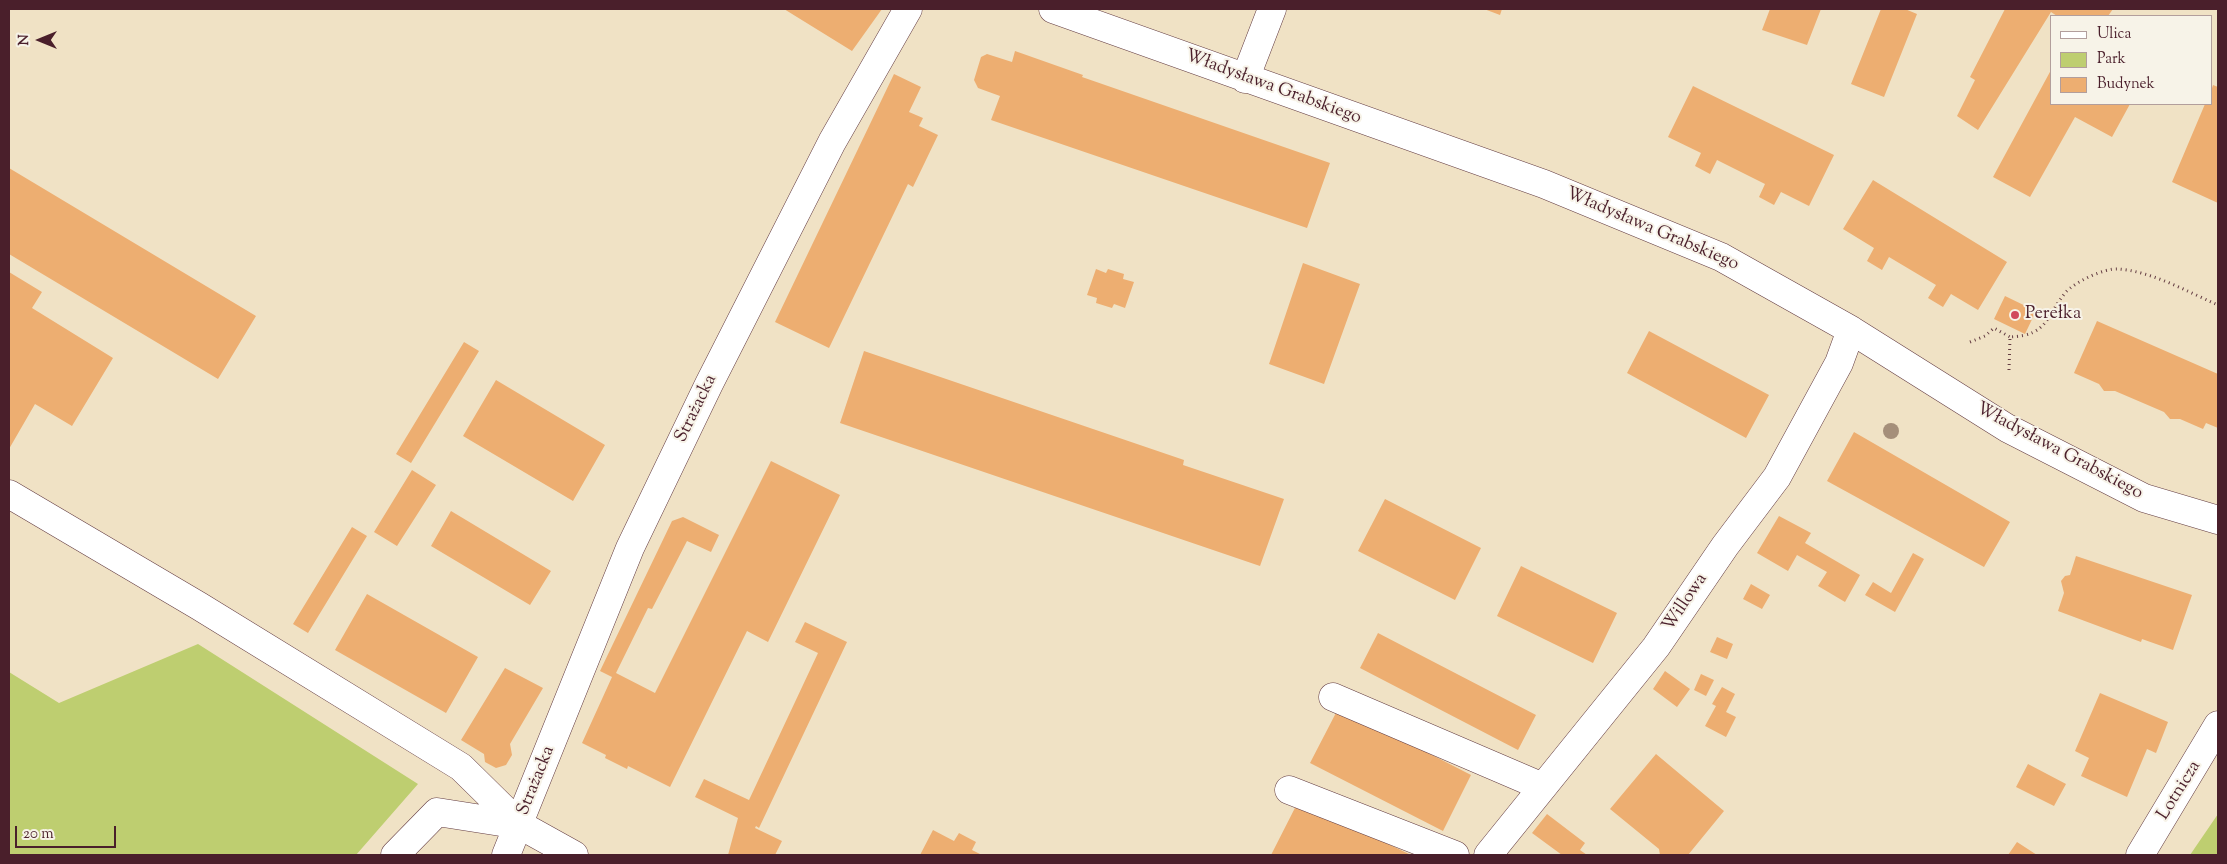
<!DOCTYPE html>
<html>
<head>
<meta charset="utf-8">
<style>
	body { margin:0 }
	#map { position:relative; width:2227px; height:864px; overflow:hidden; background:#f0e2c5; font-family:"Sorts Mill Goudy",serif }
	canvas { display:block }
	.frame { position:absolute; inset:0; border:10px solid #4a1f2b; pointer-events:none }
	.legend { position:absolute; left:2050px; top:15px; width:162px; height:90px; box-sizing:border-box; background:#f7f3e8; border:1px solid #b29e9c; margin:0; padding:6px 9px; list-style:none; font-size:15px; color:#4a1f2b }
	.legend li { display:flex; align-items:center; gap:10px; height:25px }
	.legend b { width:25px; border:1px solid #b29e9c }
	.north { position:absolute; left:15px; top:15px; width:50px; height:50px; -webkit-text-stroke:4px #f7f3e8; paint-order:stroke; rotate:270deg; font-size:14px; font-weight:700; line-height:20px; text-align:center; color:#4a1f2b }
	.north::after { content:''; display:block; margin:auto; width:18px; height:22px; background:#4a1f2b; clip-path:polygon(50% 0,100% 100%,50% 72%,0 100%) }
	.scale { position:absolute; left:15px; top:826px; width:101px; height:22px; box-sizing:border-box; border:2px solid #4a1f2b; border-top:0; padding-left:6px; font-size:15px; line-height:18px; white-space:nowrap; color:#4a1f2b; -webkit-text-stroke:4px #f7f3e8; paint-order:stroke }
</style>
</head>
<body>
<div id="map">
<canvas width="2227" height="864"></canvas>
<div class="frame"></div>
<ul class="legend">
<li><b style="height:6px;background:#fff"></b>Ulica</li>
<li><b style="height:14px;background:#bece70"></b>Park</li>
<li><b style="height:14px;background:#edae71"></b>Budynek</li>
</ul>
<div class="north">N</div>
<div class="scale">20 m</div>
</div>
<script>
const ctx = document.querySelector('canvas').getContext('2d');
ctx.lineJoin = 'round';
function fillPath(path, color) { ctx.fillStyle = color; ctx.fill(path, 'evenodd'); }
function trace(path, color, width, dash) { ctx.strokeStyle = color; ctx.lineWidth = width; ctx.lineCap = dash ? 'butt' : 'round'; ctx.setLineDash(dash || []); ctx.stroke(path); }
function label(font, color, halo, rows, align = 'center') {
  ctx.font = font + ' "Sorts Mill Goudy",serif'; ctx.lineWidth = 4; ctx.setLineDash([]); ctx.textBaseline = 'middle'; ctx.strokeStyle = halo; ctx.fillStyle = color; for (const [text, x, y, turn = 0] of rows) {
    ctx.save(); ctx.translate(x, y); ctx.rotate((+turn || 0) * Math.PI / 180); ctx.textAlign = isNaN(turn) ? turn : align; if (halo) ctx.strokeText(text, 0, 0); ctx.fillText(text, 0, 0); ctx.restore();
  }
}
const green = new Path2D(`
	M198 644 418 784 356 855H9V672L59 703Z
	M2218 814V855H2190Z`);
const building = new Path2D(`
	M784 9H882L852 51Z
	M1484 9H1502L1500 15Z
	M1770 9H1821L1807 45 1762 30Z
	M1881 9H1905L1917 14 1884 97 1851 84Z
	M2005 9H2113L2108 16H2057L2051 12 1978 130 1957 116 1975 80 1970 77Z
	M1015 51 1083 75 1082 77 1330 163 1307 228 991 120 1000 96 978 88 974 80 981 57 987 54 1012 62Z
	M2051 70V104H2130L2112 137 2075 117 2030 197 1993 177Z
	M894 74 921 87 909 112 923 118 919 126 938 135 913 187 908 184 829 348 775 322Z
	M2213 85 2218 87V203L2172 182 2205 104H2211V91Z
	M1693 86 1834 155 1809 206 1781 192 1774 205 1759 197 1765 184 1717 160 1710 174 1695 166 1701 153 1668 137Z
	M9 168 256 316 218 379 9 254Z
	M1873 180 2007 262 1978 310 1951 294 1943 307 1928 298 1936 285 1889 257 1882 270 1867 261 1874 248 1843 229Z
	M1303 263 1360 284 1324 384 1269 364Z
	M1096 269 1106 273 1108 269 1124 274 1123 279 1134 282 1125 308 1114 304 1112 308 1096 303 1097 298 1087 295Z
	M9 272 42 292 32 308 113 358 72 426 35 404 9 449Z
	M2005 296 2036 311 2025 334 1994 319Z
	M2097 321 2218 374V428L2206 423 2203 429 2180 419H2170L2164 412 2115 391H2104L2099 384 2074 373Z
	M1649 331 1769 395 1746 438 1627 373Z
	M464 342 479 351 411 463 396 454Z
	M864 351 1184 460 1183 465 1284 499 1260 566 840 423Z
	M496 380 605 445 573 501 463 436Z
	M1854 432 2010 522 1984 567 1827 481Z
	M771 461 840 495 768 642 747 631 670 787 628 766 627 769 605 758 606 755 582 743 612 677 600 671 672 521 683 517 719 535 711 552 687 541 652 609 648 608 616 673 655 693Z
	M412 470 436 485 397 546 374 532Z
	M1385 499 1481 548 1455 600 1358 551Z
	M451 511 551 571 530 605 431 546Z
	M1779 516 1811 533 1805 543 1860 575 1845 602 1818 586 1827 572 1797 555 1788 571 1757 553Z
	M352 527 367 536 308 633 293 624Z
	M1913 553 1924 559 1895 612 1865 595 1873 582 1891 593Z
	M2076 556 2192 595 2173 650 2142 639 2141 642 2058 611 2064 593 2061 581 2065 576 2070 575Z
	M1521 566 1617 613 1593 663 1497 616Z
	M1751 584 1770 595 1762 609 1743 599Z
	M367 594 478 657 446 713 335 650Z
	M805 622 847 642 759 828 756 826 755 828 782 841 775 855H728L738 818 695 797 704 779 749 800 818 653 795 642Z
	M1378 633 1536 715 1518 750 1360 668Z
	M1717 637 1733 644 1727 659 1710 652Z
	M505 668 543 688 510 744 512 755 506 765 496 768 485 762 484 754 461 740Z
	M1665 671 1690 689 1677 707 1653 689Z
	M1701 674 1714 680 1706 696 1694 690Z
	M1722 687 1735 694 1726 712 1736 717 1726 737 1705 726 1716 706 1712 704Z
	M2100 693 2168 722 2156 753 2147 749 2127 797 2081 776 2089 758 2075 751Z
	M1339 707 1471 775 1443 831 1310 763Z
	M1656 754 1724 811 1688 855H1660L1659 849 1610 809Z
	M2028 764 2066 784 2054 806 2016 787Z
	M1299 800 1380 840 1411 855H1271Z
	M1547 814 1585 843 1580 850 1587 855H1562L1532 833Z
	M933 830 954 841 959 833 976 842 972 850 982 855H920Z
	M2017 842 2037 855H2008Z`);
const path = new Path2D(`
	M1970 342 1985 336 1994 328 2010 337
	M2009 370 2010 337C2049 335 2045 317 2066 292 2075 282 2104 268 2118 269 2151 271 2188 292 2218 305`);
const minor = new Path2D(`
	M1053 9 1544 184 1721 257 1851 330 2007 428 2144 498 2218 520
	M1245 79 1272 9
	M9 494 199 606 461 767 520 825 574 855
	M1333 697 1543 787
	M1289 790 1455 855
	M395 855 437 812 520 825
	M506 855 630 548 709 384 832 142 908 9
	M1488 855 1656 647 1725 546 1777 477 1839 363 1851 330
	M2140 855 2218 725`);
const trees = [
	[1891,431]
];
const markers = [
	[2015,315,5,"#d1495b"]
];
const streetNames = [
	["Władysława Grabskiego",1273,88,20],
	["Władysława Grabskiego",1652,230,23],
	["Strażacka",697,409,-64],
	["Władysława Grabskiego",2059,452,28],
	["Willowa",1686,603,-56],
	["Strażacka",537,781,-68],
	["Lotnicza",2180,791,-58]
];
const poiNames = [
	["Perełka",2025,315]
];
fillPath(green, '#bece70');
fillPath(building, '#edae71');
trace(minor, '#633c42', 29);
trace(path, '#633c42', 3, [1, 4]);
trace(minor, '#fff', 28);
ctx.fillStyle = '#a58f7a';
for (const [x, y] of trees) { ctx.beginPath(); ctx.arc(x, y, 8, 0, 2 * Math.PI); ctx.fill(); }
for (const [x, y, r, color] of markers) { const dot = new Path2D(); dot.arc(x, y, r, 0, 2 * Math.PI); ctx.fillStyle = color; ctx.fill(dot); trace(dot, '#f7f3e8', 2); }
label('18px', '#4a1f2b', '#f7f3e8', streetNames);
label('18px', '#4a1f2b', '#f7f3e8', poiNames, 'left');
</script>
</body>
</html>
